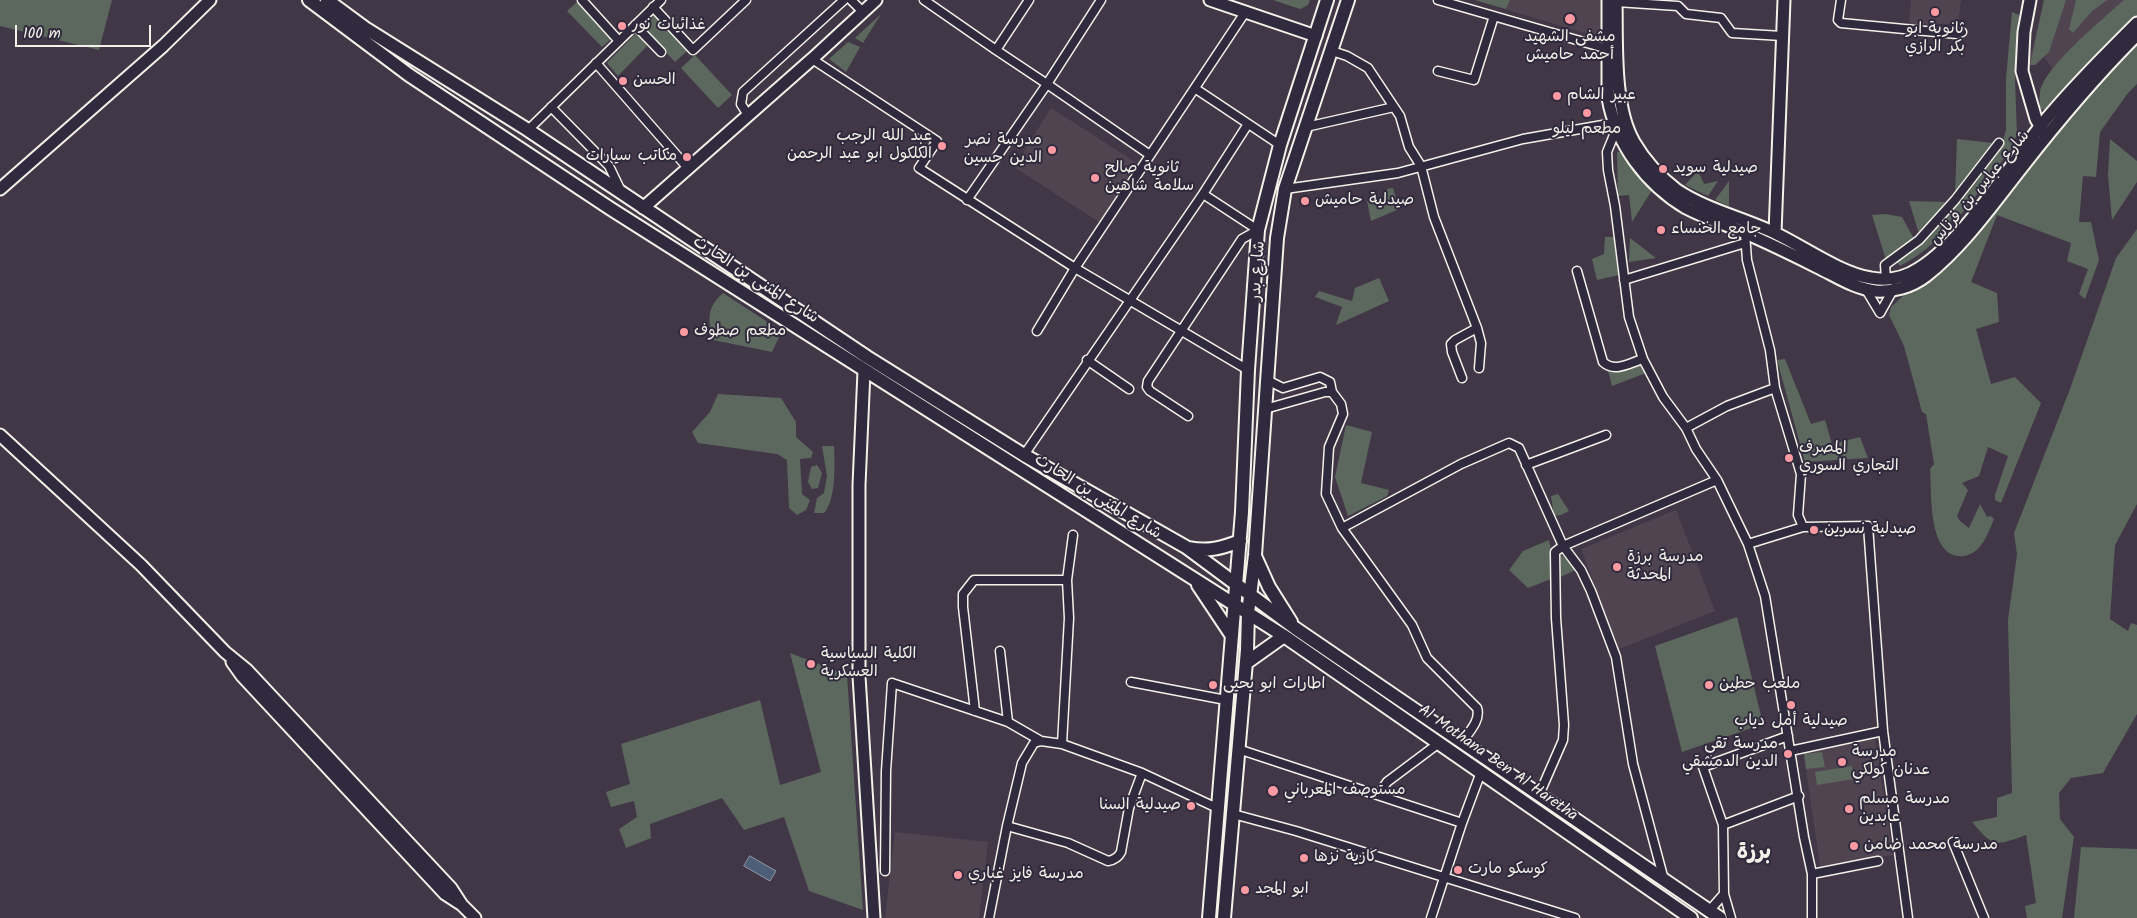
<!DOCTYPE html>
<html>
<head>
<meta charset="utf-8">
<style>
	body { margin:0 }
	#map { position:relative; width:2137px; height:918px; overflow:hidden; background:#413747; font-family:Kalam,sans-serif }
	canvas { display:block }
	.scale { position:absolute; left:15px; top:25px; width:136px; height:22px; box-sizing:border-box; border:2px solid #f4f1e8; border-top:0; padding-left:6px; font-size:15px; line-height:18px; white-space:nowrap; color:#f4f1e8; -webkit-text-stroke:4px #2f2a3d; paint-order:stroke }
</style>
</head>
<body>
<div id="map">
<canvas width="2137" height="918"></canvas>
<div class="scale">100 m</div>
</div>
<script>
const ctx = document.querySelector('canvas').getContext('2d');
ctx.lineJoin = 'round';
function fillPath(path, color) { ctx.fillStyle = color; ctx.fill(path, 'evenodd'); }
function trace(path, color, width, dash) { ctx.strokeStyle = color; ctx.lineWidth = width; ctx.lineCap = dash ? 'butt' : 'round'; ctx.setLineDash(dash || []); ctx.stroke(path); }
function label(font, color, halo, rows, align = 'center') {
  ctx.font = font + ' Kalam,"Playpen Sans Arabic",sans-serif'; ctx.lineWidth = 4; ctx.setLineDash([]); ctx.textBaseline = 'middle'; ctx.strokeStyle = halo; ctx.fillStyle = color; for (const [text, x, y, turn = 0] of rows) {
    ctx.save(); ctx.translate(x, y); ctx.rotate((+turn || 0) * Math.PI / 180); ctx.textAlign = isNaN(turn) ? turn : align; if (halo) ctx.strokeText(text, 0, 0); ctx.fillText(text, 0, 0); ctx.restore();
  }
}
const built = new Path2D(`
	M1475 0H1602L1601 28 1598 34 1591 35Z
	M1911 0H1961L1958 24H1909Z
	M2044 0H2137L2047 109 2043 110 2040 108V92L2046 78 2053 69 2044 57 2035 65H2030L2029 62Z
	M1051 108 1137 163 1099 222 1014 167Z
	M1676 510 1715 611 1619 649 1581 549Z
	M1875 738 1893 855 1820 866 1803 749Z
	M895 832 988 842 979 918H885Z`);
const green = new Path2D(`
	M0 0H112L99 50 0 26Z
	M1273 0H1310L1308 5 1300 9Z
	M1475 0H1510L1506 9Z
	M2044 0H2066L2049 52 2035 65H2030Z
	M2076 0H2107L2092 11 2073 33 2069 29Z
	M2124 0H2137V18L2051 108 2043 110 2040 108C2040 103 2039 97 2040 92 2044 67 2104 18 2124 0Z
	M577 2 581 3 611 36 610 40 602 47 567 11Z
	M2012 12 2019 15 2015 80 2017 134 2011 149C1979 190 1948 242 1900 266L1896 261 1922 243 1943 220 2002 144 2006 130V78Z
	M881 14 863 43 855 38Z
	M655 15 687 51 675 62 642 27Z
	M637 32 647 46 618 76 607 63Z
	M2137 41V84L2128 93 2100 132 2096 177 2083 176 2079 222H2091L2099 260 2085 299 2079 294 2088 269 2067 261 2071 243 1997 215 1971 282 1997 293 1999 322 1976 329 1991 384 2015 377 2041 403 2001 503 1995 500V495L2008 456 1988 447 1979 476 1962 483 1968 490 1957 516 1960 521 1969 528 1980 504 1987 517 1991 516 1994 519C1988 533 1982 553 1964 556 1927 560 1932 493 1930 469L1934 464 1926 414 1922 412 1904 346 1889 315 1891 307 1905 294 1927 280 1988 219 2125 52Z
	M848 42 860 47 846 72 829 59Z
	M695 55 732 95 718 108 681 68Z
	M1957 139 1993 143 1955 194Z
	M2110 139 2137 161V182L2112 220 2108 175Z
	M1617 152H1622L1652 190 1632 222 1629 195 1618 196Z
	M1698 171 1704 184 1718 181 1708 196 1685 185Z
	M1729 181V206L1715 200Z
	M1393 188 1399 209 1371 221 1367 201 1387 197V189Z
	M1909 201 1946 202 1920 237Z
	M1886 214 1902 217 1913 237 1910 245 1886 260 1872 215Z
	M2137 229V504L2115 545 2110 619 2128 631 2131 623 2137 625V714L2103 773 2071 778 2059 793 2060 819 2074 837 2062 918H2027L2025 906 2036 903 2026 835C1995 846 1994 848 1972 822L1997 817V798L2012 793 2008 620 2017 554 2014 533 2070 389 2116 258Z
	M1605 237H1615L1619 275 1597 280 1592 259 1604 254Z
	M1630 238 1656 258 1629 262Z
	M1379 278 1389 301 1336 325 1342 307 1315 297 1319 291 1352 301 1355 288Z
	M723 293 766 321 779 337 772 352 713 340C708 320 706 308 723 293Z
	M1640 358 1646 373 1612 386 1608 370Z
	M1785 359 1811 424 1825 420 1832 444 1860 437 1868 458 1805 462 1777 360Z
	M718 394 781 398 796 422V437L813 452 811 458 800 459 802 494 810 500 806 510 797 515 789 508 787 460 777 454 698 443 692 432 710 412Z
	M1346 425 1372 432 1361 483 1389 490 1387 496 1348 516 1335 477Z
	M822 446H834C835 463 836 501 824 513H814L817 498 824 493 827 476Z
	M817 465 822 473 818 488 812 489 808 482 811 467Z
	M1558 494 1569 511 1561 515 1554 516 1551 496Z
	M1549 540 1556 577 1528 588 1509 570 1523 551Z
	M1561 555 1574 565 1576 570 1560 577Z
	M1737 617 1763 724 1682 752 1655 646Z
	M790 653 847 675 863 910 809 891 784 817 744 830 722 798 650 824 651 838 626 848 619 829 637 817 634 801 611 807 606 792 630 784 621 744 760 700 780 785 821 772Z
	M1822 752 1825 767 1806 769 1804 754Z
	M1852 766 1854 779 1817 785 1815 772Z
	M2081 847 2137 849V918H2074Z`);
const water = new Path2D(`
	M750 856 776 871 770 881 744 866Z`);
const street = new Path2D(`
	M582 0 619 41
	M851 0 863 12
	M924 0 996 50
	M1029 0 996 50 1047 84 1101 0
	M1438 0 1608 49
	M1841 0 1838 20 1841 23 1957 34 1962 32
	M1616 2 1678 6 1686 14 1721 18 1732 33 1782 36
	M653 7 693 50 746 0
	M1246 11 1075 268 1248 370
	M635 25 661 52
	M1332 51 1347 56 1368 68 1400 116 1409 147 1421 166 1434 217 1477 328 1481 343 1479 368
	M812 59 937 141 919 168 1075 268 1037 331
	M596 63 687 167
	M1438 71 1474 80 1494 16
	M1196 89 1280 145
	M551 107 609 166 620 189
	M748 115 741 104 743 92 844 0
	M1306 127 1394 107
	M528 130 661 0
	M1616 130 1607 152 1608 170 1615 206 1629 317 1643 359 1663 397 1686 428 1696 449 1717 480 1748 544 1765 596 1804 837 1812 874V918
	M1285 189 1398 173 1523 139 1614 123
	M967 200 1047 84 1150 155
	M1745 233 1747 260 1770 350 1775 388 1801 474 1798 515 1803 527 1868 526 1883 731 1908 918
	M1577 271 1603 362C1615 373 1629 363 1643 359
	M1886 279 1885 265 1919 240 1955 200 1999 143
	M1624 280 1745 243
	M1865 288 1880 313 1894 288
	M1087 360 1129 389
	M1462 378 1452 352 1451 344 1455 340 1477 328
	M1267 380 1283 388 1320 377 1330 382 1332 392 1341 404 1343 414 1329 447 1326 494 1342 528 1461 464 1509 443 1519 448 1563 546 1717 480
	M1265 409 1325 392H1332
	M1188 416 1150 391 1147 387 1148 381 1242 239 1258 230 1203 194
	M1686 428 1727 406 1775 388
	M1024 455 1203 194 1248 124
	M1526 465 1606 435
	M1342 528 1412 625 1427 658 1477 708C1481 720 1469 732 1462 742
	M1748 544 1803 527
	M1067 580 1073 535
	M1000 651 1008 722
	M1131 682 1226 700
	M975 711 963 607V594L974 580H1067L1069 618 1062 744
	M1238 749 1462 823
	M1790 751 1883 731
	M1378 795 1387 782 1439 743
	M1539 795 1563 740 1564 725 1556 618 1555 552 1563 546 1581 570 1591 591 1616 657 1633 764 1664 880
	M1233 814 1296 831 1575 918
	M1723 825 1703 767 1788 736
	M1007 826 1068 843 1108 861C1114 860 1118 858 1121 852L1129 808 1142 773
	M1953 842 1984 918
	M885 871 886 771 892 683 1008 722 1041 741 1062 744 1142 773 1217 808
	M1812 874 1878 861
	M1709 911 1724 894
	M989 918 1007 826 1022 763 1034 743 1041 741
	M1431 918 1462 823 1481 772
	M1731 918 1724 894 1723 825 1799 796`);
const secondary = new Path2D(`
	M1210 0 1316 36
	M1608 0V98C1616 144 1646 184 1686 208 1701 216 1716 221 1731 227 1761 239 1789 253 1817 267 1836 276 1855 289 1876 291 1893 292 1912 287 1926 276 1964 246 1993 204 2023 166 2059 120 2096 76 2137 35
	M1616 0C1617 42 1613 106 1634 142 1645 161 1660 177 1677 190 1707 210 1744 218 1777 234 1804 247 1842 274 1871 278 1887 281 1904 278 1918 269 1963 241 2006 172 2038 129 2068 92 2103 57 2137 23
	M2030 0 2024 32 2022 71 2036 119 2044 132
	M0 189 163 46 210 0
	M643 208 812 59 876 0
	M1775 233 1784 0
	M864 371 859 485V676L874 918
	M0 435 141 565 225 652 247 670 451 888 462 905
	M232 662 242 676 445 894 462 905 475 918`);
const primary = new Path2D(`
	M309 0 409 75 611 209 1284 636 1691 918
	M327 0 365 28 528 130 867 357 1024 455 1186 547 1295 628 1720 918
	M1189 548C1208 552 1222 548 1240 541
	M1255 556 1269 587 1291 622
	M1198 585 1232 636
	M1246 663 1284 636
	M1209 918 1242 512 1248 370 1258 230 1280 145 1327 0
	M1224 918 1247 650 1248 613 1255 555 1277 238 1285 189 1348 0`);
const markers = [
	[1935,12,5,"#ff9aa2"],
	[1570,19,6,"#ff9aa2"],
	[622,26,5,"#ff9aa2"],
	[623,81,5,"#ff9aa2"],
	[1557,96,5,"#ff9aa2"],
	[1587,113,5,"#ff9aa2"],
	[942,146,5,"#ff9aa2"],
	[1052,150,5,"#ff9aa2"],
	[687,157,5,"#ff9aa2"],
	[1663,169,5,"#ff9aa2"],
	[1095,178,5,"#ff9aa2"],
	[1305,201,5,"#ff9aa2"],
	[1661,230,5,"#ff9aa2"],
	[684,332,5,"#ff9aa2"],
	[1789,458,5,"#ff9aa2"],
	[1814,530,5,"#ff9aa2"],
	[1617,567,5,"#ff9aa2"],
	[811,664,5,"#ff9aa2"],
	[1213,685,5,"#ff9aa2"],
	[1709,685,5,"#ff9aa2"],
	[1791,705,5,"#ff9aa2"],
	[1788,754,5,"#ff9aa2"],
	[1842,762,5,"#ff9aa2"],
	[1273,791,6,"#ff9aa2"],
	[1191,806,5,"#ff9aa2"],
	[1849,809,5,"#ff9aa2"],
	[1854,846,5,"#ff9aa2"],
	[1304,858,5,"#ff9aa2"],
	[1458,870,5,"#ff9aa2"],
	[958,875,5,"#ff9aa2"],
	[1245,890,5,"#ff9aa2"]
];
const poiNames = [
	["غذائيات نور",632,26],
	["ثانوية ابو",1935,30,"center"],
	["بكر الرازي",1935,48,"center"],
	["مشفى الشهيد",1570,38,"center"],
	["أحمد حاميش",1570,56,"center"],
	["الحسن",633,81],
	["عبير الشام",1567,96],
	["مطعم ليلو",1587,130,"center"],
	["عبد الله الرجب",932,137,"right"],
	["الكلكول ابو عبد الرحمن",932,155,"right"],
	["مدرسة نصر",1042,141,"right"],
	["الدين حسين",1042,159,"right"],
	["مكاتب سيارات",677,157,"right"],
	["ثانوية صالح",1105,169],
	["سلامة شاهين",1105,187],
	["صيدلية سويد",1673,169],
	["صيدلية حاميش",1315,201],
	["جامع الخنساء",1671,230],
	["مطعم صطوف",694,332],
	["المصرف",1799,449],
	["التجاري السوري",1799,467],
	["صيدلية نسرين",1824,530],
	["مدرسة برزة",1627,558],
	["المحدثة",1627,576],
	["الكلية السياسية",821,655],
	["العسكرية",821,673],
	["اطارات ابو يحيى",1223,685],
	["ملعب حطين",1719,685],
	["صيدلية أمل دياب",1791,722,"center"],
	["مدرسة تقي",1778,745,"right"],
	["الدين الدمشقي",1778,763,"right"],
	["مدرسة",1852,753],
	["عدنان كولكي",1852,771],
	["مستوصف المعرباني",1284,791],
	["مدرسة مسلم",1859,800],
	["عابدين",1859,818],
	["صيدلية السنا",1181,806,"right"],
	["مدرسة محمد ضامن",1864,846],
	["كازية نزها",1314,858],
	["كوسكو مارت",1468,870],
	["مدرسة فايز غباري",968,875],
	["ابو المجد",1255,890]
];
const streetNames = [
	["شارع عباس بن فرناس",1981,189,-50],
	["شارع بدر",1259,271,-86],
	["شارع المثنى بن الحارث",755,281,33],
	["شارع المثنى بن الحارث",1097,498,32],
	["Al Mothana Ben Al Haretha",1497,764,35]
];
const districtNames = [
	["برزة",1754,854]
];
fillPath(built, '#514451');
fillPath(green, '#5c685d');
fillPath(water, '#4e5e78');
trace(water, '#9099a5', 1);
trace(street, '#f4f1e8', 11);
trace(secondary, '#f4f1e8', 15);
trace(primary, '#f4f1e8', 16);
trace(street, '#2f2a3d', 8);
trace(secondary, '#2f2a3d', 11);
trace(primary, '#2f2a3d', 12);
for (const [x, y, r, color] of markers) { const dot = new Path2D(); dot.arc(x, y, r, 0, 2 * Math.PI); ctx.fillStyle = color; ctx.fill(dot); trace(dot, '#2f2a3d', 2); }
label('16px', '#f4f1e8', '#2f2a3d', poiNames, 'left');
label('16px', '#f4f1e8', '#2f2a3d', streetNames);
label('bold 21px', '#f4f1e8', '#2f2a3d', districtNames);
</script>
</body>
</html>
